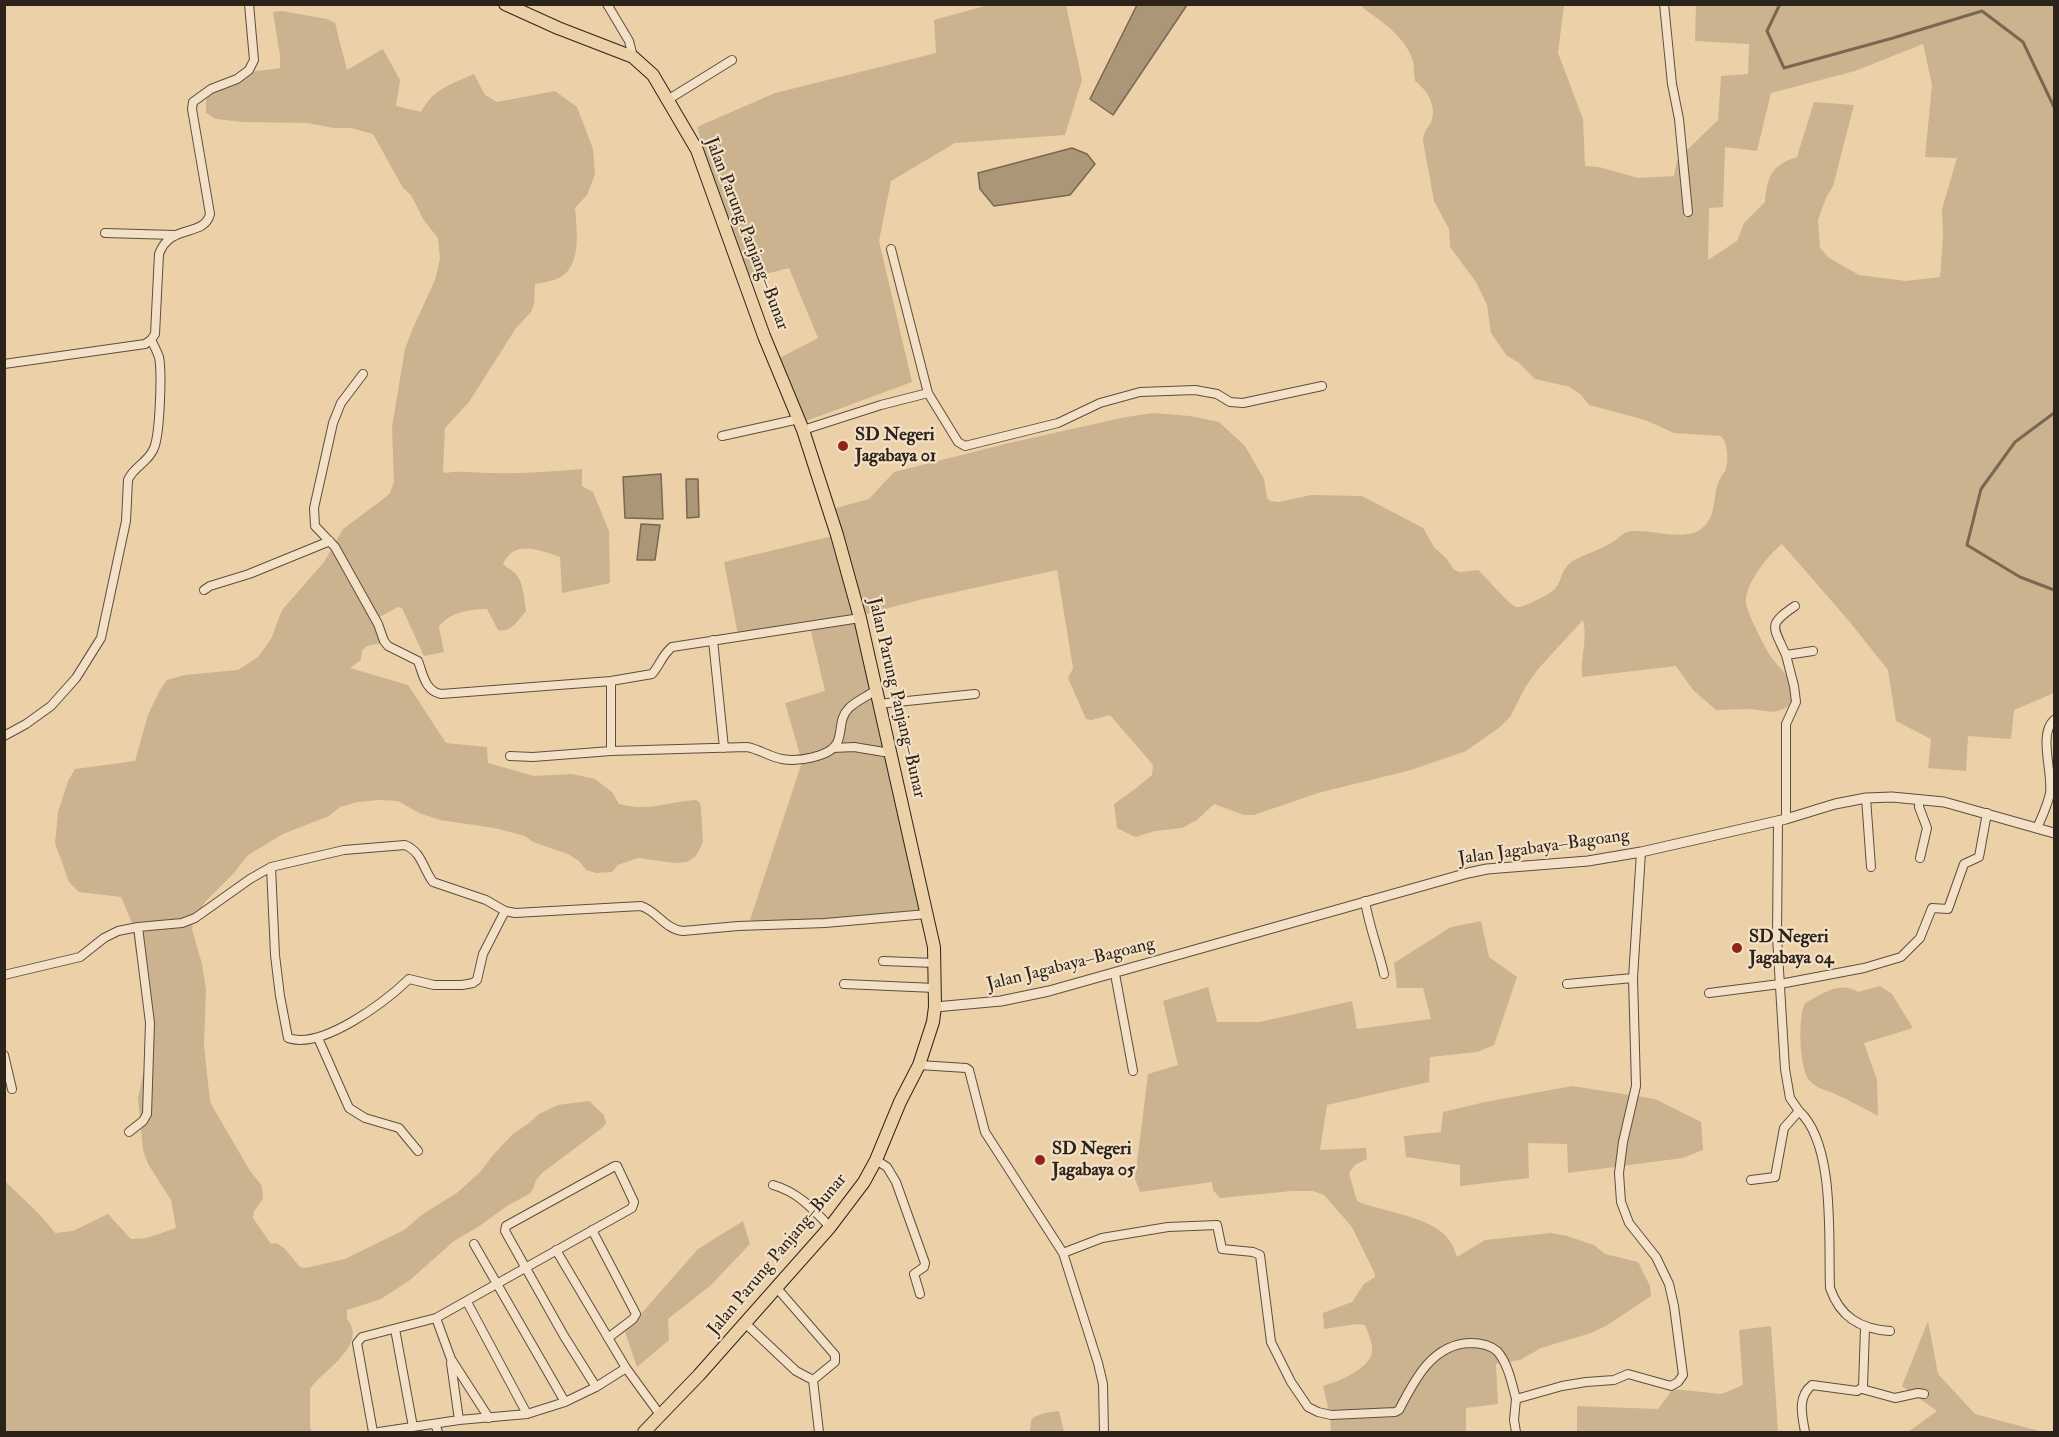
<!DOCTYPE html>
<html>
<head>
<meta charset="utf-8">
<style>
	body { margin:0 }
	#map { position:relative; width:2059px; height:1437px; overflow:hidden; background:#ecd0a8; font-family:"IM FELL Double Pica",serif }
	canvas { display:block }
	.frame { position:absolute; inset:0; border:6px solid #2c241a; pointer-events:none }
</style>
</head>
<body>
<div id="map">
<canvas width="2059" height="1437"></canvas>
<div class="frame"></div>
</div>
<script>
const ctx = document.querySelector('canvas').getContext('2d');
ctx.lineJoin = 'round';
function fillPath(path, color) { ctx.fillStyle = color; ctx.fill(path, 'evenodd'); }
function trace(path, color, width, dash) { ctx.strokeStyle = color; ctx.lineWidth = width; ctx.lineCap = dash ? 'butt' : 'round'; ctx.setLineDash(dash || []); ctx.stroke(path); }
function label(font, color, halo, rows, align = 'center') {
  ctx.font = font + ' "IM FELL Double Pica",serif'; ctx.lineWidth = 4.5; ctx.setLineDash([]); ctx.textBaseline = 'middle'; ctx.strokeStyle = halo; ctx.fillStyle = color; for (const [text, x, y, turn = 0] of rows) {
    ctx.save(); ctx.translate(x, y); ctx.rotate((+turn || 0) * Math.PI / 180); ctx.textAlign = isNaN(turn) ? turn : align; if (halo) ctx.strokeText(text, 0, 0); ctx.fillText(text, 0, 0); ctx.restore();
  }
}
const green = new Path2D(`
	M988 5H1066L1082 80 1065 135 955 143 891 181 879 241 912 382 798 424 770 363 818 338 789 268 742 280 697 127 775 93 936 53 934 20Z
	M1362 5H1564L1558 53 1583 119 1585 166 1599 167 1638 178 1674 176 1677 160 1718 120 1721 76 1748 74 1749 44 1695 41 1696 5H2054V693L2014 710 2011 739 1968 736 1966 771 1928 768 1931 739 1896 721 1888 670 1849 621 1782 544C1768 555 1745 584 1746 602 1746 611 1765 648 1771 657 1784 674 1793 678 1795 701L1784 709 1774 712 1749 709 1716 710 1693 690 1676 666 1582 677C1580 658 1588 639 1583 620L1539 668 1526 686 1510 717 1500 727 1466 751 1411 770 1318 793 1254 815H1244L1214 804 1197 820 1182 828 1155 831 1135 837 1117 828 1114 804 1135 789 1152 775 1153 765 1110 715 1091 720 1086 719 1068 678 1073 668 1057 570 919 600 859 616 927 910 768 925 750 920 802 762 785 703 825 691 809 623 738 635 724 562 841 534 836 508 869 499 894 472 1009 443 1126 417 1153 413 1190 416 1219 422 1245 446 1264 479 1267 498 1270 501 1279 502 1311 495 1362 496 1423 528 1434 547 1447 559 1454 570 1460 572 1478 570C1486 577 1510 606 1517 607 1524 608 1549 594 1554 590 1564 580 1559 567 1578 558 1589 553 1601 549 1611 543 1621 538 1622 531 1634 531 1653 530 1685 541 1701 529 1718 517 1712 493 1720 479 1722 475 1726 471 1726 467 1729 459 1727 442 1721 436L1674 433 1645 420 1589 405 1581 395 1570 387 1535 379 1518 362 1507 356 1491 333 1487 305 1476 282 1450 247 1449 229 1434 201 1423 141C1424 127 1430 128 1432 119 1436 104 1426 89 1415 81 1414 75 1414 67 1413 61 1406 37 1382 22 1363 8ZM1923 44 1932 85 1925 157 1957 158 1942 209 1943 236 1940 277 1906 281 1859 275 1829 258 1820 248 1818 220 1826 198 1833 186 1854 105 1814 102 1797 157C1772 165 1767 176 1765 202L1744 223 1737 241 1708 260 1709 208 1723 207 1725 147 1757 151 1771 93 1855 71Z
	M282 11 327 19 335 23 347 70 383 49 400 80 396 106 421 112C434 88 450 85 474 74L485 95 497 102 555 91 577 107 593 149 595 174 587 195 575 208C577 232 583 271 554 280 548 282 541 283 535 284L534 304 531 312 516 328 469 402 445 428 443 470 444 473C462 470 478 473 496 473 525 474 553 471 582 469V486L593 492 609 531 610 583 562 593 560 557C540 550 514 539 503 564 506 568 511 569 515 573 524 583 524 598 526 611 518 620 511 633 498 630L487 609C470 609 449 612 439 627L444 652 424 656 402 608 398 607 376 619 386 636V642L367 646 362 650 361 660 350 668 408 685 446 743 487 747 488 763 534 776 572 774 595 779 612 792 619 804C649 812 666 802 696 800L700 803 701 810 703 842 696 856 687 862 675 863 638 858 618 865 612 872 596 873 586 870 579 861 568 854 533 842 525 836 494 828 440 820 419 813 398 801 379 800 357 802 340 807 329 816 283 834 248 855 234 873 205 902 193 920 192 929 202 964 206 989 204 1045 210 1102 250 1171 262 1186 263 1199 254 1211 253 1218 271 1244 276 1243 284 1248 300 1267 306 1268 345 1259 404 1230 423 1214 458 1192 480 1172 494 1154 513 1134 529 1123 539 1114 558 1105 589 1101 604 1115 606 1123 602 1128 542 1173 536 1180 533 1189 529 1194 507 1206 478 1227 454 1241 410 1280 381 1299 347 1310V1319C369 1345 322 1371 310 1389V1427L312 1432H5L4 1180C21 1197 41 1214 55 1233L73 1231 108 1214 131 1239 147 1238 176 1228 171 1200 148 1164 143 1150 138 1098 147 1056 146 1027 138 953 136 954 132 923 121 897 79 892 69 882 55 843 58 812 68 781 75 769 135 761 148 715 160 690 167 680 185 675 238 670 258 657 271 639 282 610 324 562 343 529 382 500 390 493 394 482 392 427 405 349 413 328 435 280 440 259 438 238 423 219 411 195 403 188 373 134 351 128H333L308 123 242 122 216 119 206 113V99C217 88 236 77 251 72 260 70 270 70 280 68V56L273 12Z
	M1481 921 1489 957 1517 977 1494 1045 1477 1052 1430 1057 1429 1082 1327 1105 1320 1150 1366 1148 1367 1159 1355 1165 1349 1173 1357 1201 1364 1204C1386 1211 1436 1219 1449 1240 1453 1245 1455 1251 1457 1257L1485 1240 1551 1233 1567 1236 1594 1245 1605 1254 1638 1262 1650 1286 1651 1296 1606 1326 1591 1333 1541 1348 1520 1360 1496 1364 1498 1404 1466 1408V1432H1331L1330 1416 1323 1386C1337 1382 1370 1369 1372 1352 1373 1344 1368 1333 1365 1325L1357 1324 1324 1329 1323 1313 1352 1302 1364 1284 1375 1277V1274L1352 1227 1324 1195 1313 1191H1292L1220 1198 1213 1190 1212 1182 1140 1192 1135 1179 1148 1074 1178 1065 1163 1001 1208 987 1217 1022H1260L1352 1001 1357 1029 1431 1019 1423 988H1397L1394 963 1451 927Z
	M1880 986 1892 994 1913 1028 1864 1043 1877 1080 1878 1116C1865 1109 1851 1101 1837 1095 1828 1090 1816 1089 1809 1080 1800 1070 1797 1016 1805 1004 1807 1001 1813 999 1816 997 1830 989 1844 983 1858 992Z
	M1572 1086 1655 1099 1701 1122 1703 1150 1683 1158 1568 1173 1567 1144 1528 1143 1529 1178 1460 1186V1165L1406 1157 1404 1136 1441 1132 1443 1112 1485 1102Z
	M743 1221 750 1244 711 1285 668 1319 669 1340 637 1367 625 1332 698 1249Z
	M1928 1321 1938 1374 1975 1414 2043 1432H1908L1937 1411 1902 1386Z
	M1771 1326 1778 1432H1577V1406L1658 1409 1673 1389 1722 1394 1743 1385 1739 1330Z
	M1059 1411 1064 1432H1030L1031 1421 1034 1417 1045 1413Z`);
const water = new Path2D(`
	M1137 5H1187L1113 115 1090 99Z
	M1072 148 1087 154 1095 164 1070 195 994 206 980 189 978 173Z
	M661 474 663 519 625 518 623 477Z
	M686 479H698L699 517 687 518Z
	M641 524 660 525 655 560H637Z`);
const stream = new Path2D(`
	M1780 4 1767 31 1784 68 1893 38 1982 11 2023 42 2054 107
	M2054 413 2015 442 1981 489 1967 545 2020 577 2054 590`);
const minor = new Path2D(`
	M607 4 629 41 633 57
	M1664 4 1672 84 1679 119 1688 212
	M669 99 732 60
	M105 233 174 235
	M891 249 928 393 958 442 965 446 1058 423 1100 403 1140 392 1195 390 1217 394 1230 402 1243 403 1322 386
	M4 364 145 344 151 340 155 334 159 254C170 223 204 238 210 214L192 109 193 102 211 89 237 79 249 70 254 60 249 4
	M363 374 341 403 333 423 314 508 315 526 335 547 378 624 384 641 388 646 418 661C423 674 425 691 441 694L611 681 652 674C660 665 662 655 672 647L860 618
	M803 430 881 405 928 393
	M722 436 799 419
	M204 590 210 586 249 574 330 541
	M713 640 724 748
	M1786 655C1773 626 1767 625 1795 606
	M611 681V751
	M878 704 975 694
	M4 736 26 724 51 706 76 678 101 638 126 521 128 480C133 467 149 462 154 448 160 434 162 372 159 357 157 352 154 345 151 340
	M833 748 854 747 890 753
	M510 756 533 757 611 751 747 747C759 749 770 757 782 759 797 762 830 757 837 743 843 731 838 719 849 708 856 701 868 696 876 690
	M1866 798 1871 867
	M1919 799V807L1927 828 1920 858
	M1786 819V724L1796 702 1794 686 1786 655 1813 651
	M2037 828C2042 817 2048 804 2050 793 2053 773 2038 734 2054 720
	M271 867 275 955 280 996 288 1038C322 1050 385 1002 409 979L434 985H462L473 983 477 980 483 954 505 911
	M1365 901C1369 926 1378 948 1384 974
	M883 961 935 963
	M1115 974 1133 1071
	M4 975 80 957 104 938 118 931 138 927 182 923 195 918 250 879 271 867 344 850 405 845C422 852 423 869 433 882L486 900 505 911 515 913 641 906C657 911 666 930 683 931L738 926 825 923 927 914
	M844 984 935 988
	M1567 984 1633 978
	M1709 993 1780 984 1864 968 1901 957 1920 938 1932 908 1948 909 1964 864 1979 857 1987 813
	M318 1038 349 1108 365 1118 399 1128 418 1151
	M4 1055 12 1089
	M919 1065 966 1068 969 1070 985 1132 1063 1253 1098 1363 1103 1384 1104 1432
	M1799 1111C1836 1145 1828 1240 1830 1288 1840 1317 1860 1329 1890 1331
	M129 1132 143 1121 147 1114 150 1023 138 927
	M876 1160 887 1167 896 1182 925 1263 924 1267 914 1274 920 1294
	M1751 1180 1775 1177 1784 1128 1799 1111 1790 1098 1785 1069 1777 937 1778 821
	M773 1185C798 1192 813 1209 830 1227
	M592 1230 636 1314 633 1319 608 1338
	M474 1244 565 1402
	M556 1250 626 1368 661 1416
	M1063 1253 1102 1238 1168 1227 1217 1225 1222 1249 1253 1252 1260 1255 1271 1342 1291 1382 1308 1407 1318 1412 1331 1415 1395 1412 1399 1410C1414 1381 1432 1344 1470 1343 1479 1343 1490 1345 1497 1351 1508 1363 1512 1384 1516 1399
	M776 1287 835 1355V1362L813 1380
	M467 1302 527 1414
	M436 1318 451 1359 489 1418
	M745 1323 796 1371 813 1380
	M395 1329 413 1427
	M451 1363 459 1420
	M813 1380 819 1432
	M1862 1389 1895 1398 1918 1393 1924 1394
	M435 1424 438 1432
	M373 1432 357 1343 362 1337 436 1318 632 1208 634 1202 617 1166H615L506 1226 505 1231 564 1336 596 1387
	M379 1432 459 1420 527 1414 565 1402 596 1387 626 1368
	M1516 1432 1514 1420 1516 1399 1562 1386 1586 1382 1614 1380 1628 1374 1671 1386 1678 1382 1683 1375 1674 1306 1669 1284 1656 1257 1629 1223 1621 1202 1619 1173 1623 1142 1636 1086 1633 978 1641 852
	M1805 1432C1802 1415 1797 1397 1812 1385L1857 1391 1863 1387 1865 1328`);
const tertiary = new Path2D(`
	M935 1007 1001 1001 1049 991 1468 873 1487 869 1588 861 1641 852 1786 819 1835 804 1866 798 1892 797 1944 802 2054 833`);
const primary = new Path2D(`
	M505 4 558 28 633 57 653 75 697 150 764 336 803 430 837 535 860 618 934 947 935 1007 933 1022 919 1065 900 1102 876 1160 864 1182 830 1227 699 1375 644 1432`);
const markers = [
	[843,446,6,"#8f2418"],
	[1737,948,6,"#8f2418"],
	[1040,1160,6,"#8f2418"]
];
const streetNames = [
	["Jalan Parung Panjang–Bunar",746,234,69],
	["Jalan Parung Panjang–Bunar",896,698,77],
	["Jalan Jagabaya–Bagoang",1544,848,-8],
	["Jalan Jagabaya–Bagoang",1071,965,-14],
	["Jalan Parung Panjang–Bunar",778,1255,-50]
];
const poiNames = [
	["SD Negeri",855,436],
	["Jagabaya 01",855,457],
	["SD Negeri",1749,938],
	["Jagabaya 04",1749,959],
	["SD Negeri",1052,1150],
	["Jagabaya 05",1052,1171]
];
fillPath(green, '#cbb390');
fillPath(water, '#ab9678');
trace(water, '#786852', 1.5);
trace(stream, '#786852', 3);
trace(minor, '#5c4f3e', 10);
trace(tertiary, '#5c4f3e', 11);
trace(primary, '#2c241a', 14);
trace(minor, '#f3e0c6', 8);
trace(tertiary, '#f3e0c6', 9);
trace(primary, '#ecd0a8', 12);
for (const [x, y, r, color] of markers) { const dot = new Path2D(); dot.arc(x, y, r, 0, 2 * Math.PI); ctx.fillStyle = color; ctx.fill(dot); trace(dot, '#f3e0c6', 2); }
label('18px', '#2c241a', '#f3e0c6', streetNames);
label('bold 18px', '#2c241a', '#f3e0c6', poiNames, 'left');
</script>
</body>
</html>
